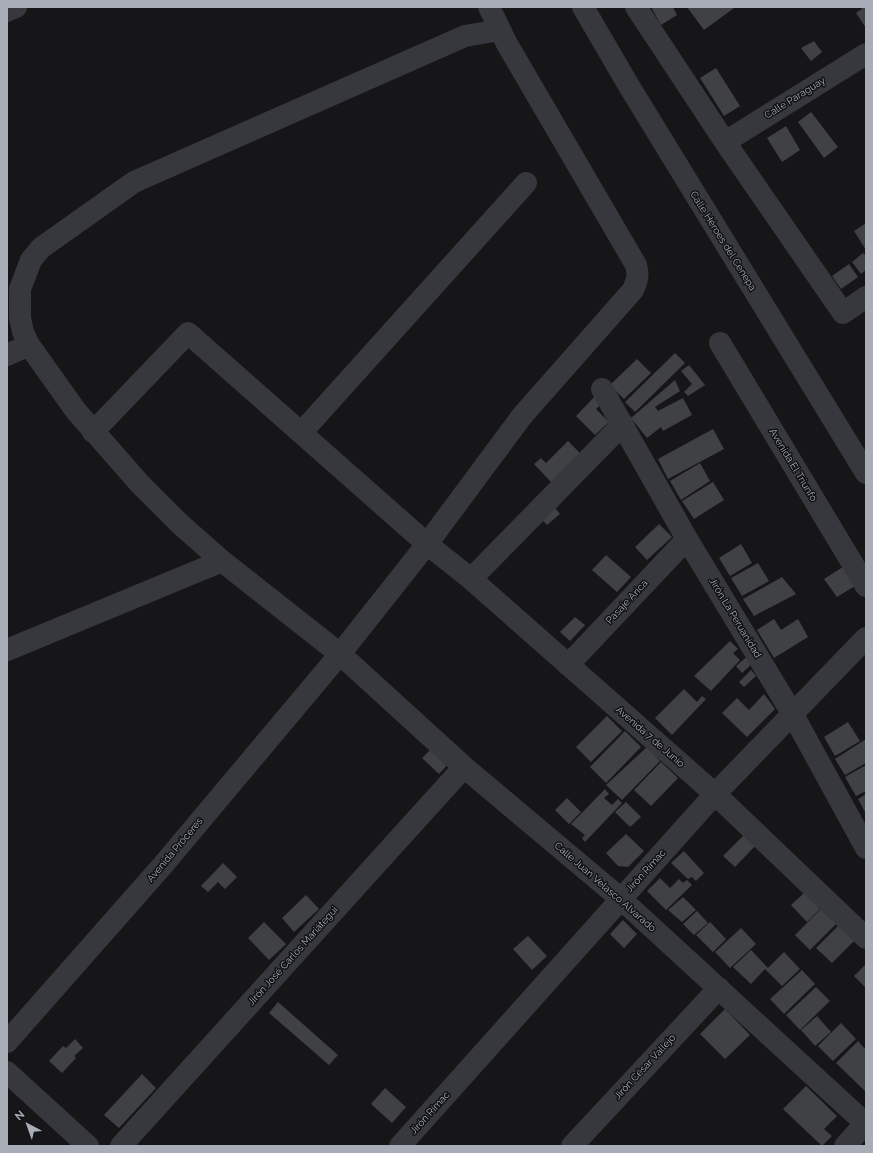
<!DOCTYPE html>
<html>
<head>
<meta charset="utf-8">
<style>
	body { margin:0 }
	#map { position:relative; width:873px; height:1153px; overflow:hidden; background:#161618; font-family:Raleway,sans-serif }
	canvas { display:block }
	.frame { position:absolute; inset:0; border:8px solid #a8adb8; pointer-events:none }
	.north { position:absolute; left:8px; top:1105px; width:40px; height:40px; -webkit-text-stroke:3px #111113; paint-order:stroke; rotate:319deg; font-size:11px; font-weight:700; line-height:16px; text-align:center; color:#a8adb8 }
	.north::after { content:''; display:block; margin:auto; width:14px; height:18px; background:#a8adb8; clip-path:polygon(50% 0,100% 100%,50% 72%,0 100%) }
</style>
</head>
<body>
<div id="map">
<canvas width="873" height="1153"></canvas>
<div class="frame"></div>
<div class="north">N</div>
</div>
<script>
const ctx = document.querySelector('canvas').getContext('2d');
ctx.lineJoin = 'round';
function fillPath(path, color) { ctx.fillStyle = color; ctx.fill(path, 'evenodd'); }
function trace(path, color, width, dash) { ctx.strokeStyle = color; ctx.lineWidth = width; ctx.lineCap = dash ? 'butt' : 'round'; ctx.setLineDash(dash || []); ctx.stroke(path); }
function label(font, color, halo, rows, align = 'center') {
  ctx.font = font + ' Raleway,sans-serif'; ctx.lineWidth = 3; ctx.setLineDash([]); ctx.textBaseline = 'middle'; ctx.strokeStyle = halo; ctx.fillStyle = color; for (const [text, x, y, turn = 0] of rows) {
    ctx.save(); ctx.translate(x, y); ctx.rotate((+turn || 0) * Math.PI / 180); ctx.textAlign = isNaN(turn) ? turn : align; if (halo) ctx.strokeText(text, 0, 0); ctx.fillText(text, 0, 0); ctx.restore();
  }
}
const building = new Path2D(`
	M651 7H673L677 15 661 25Z
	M687 7H733L734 8 704 30Z
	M864 7H866V28L856 13Z
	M814 41 822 52 811 61 801 48Z
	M716 68 740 106 724 116 700 78Z
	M811 112 838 147 824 158 798 122Z
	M786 126 800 150 782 162 767 138Z
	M866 223V250L854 231Z
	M863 253 866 256V270L861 274 852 262Z
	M849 264 858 277 841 289 832 276Z
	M675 353 685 363 635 412 625 402Z
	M637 359 651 373 624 399 610 385Z
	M689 365 705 385 688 396 684 392 692 384 681 371Z
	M675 380 680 391 655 407 658 411 683 398 692 415 663 431 661 427 647 438 631 418Z
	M599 392 606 399 596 409 609 422 595 435 576 416Z
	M713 429 724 449 668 479 658 459Z
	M568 441 580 453 551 482 534 464 541 458 546 463Z
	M700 463 710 481 681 500 670 481Z
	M713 482 724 500 694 519 682 501Z
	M551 503 560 514 547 525 538 515Z
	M659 524 672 537 647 560 635 547Z
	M741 544 752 563 730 576 719 558Z
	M606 555 631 577 617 592 592 570Z
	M758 563 769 581 742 596 731 578Z
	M843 567 855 586 837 597 824 579Z
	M782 577 796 594 754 616 743 599Z
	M575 617 585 625 570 641 560 632Z
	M774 619 781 630 798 619 808 637 774 658 757 630Z
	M730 641 738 649 733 653 740 660 711 691 694 676Z
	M749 655 755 661 742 673 736 666Z
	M751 670 756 676 744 687 739 682Z
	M684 689 697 702 702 696 706 699 672 735 655 718Z
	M764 694 775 709 747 737 722 713 737 698 749 710Z
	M607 716 622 731 591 762 576 747Z
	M848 722 860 741 835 756 824 737Z
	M625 731 641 747 606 783 590 767Z
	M866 739V763L845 775 835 759Z
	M433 747 449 763 439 774 422 758Z
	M647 747 660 761 622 800 606 785Z
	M661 762 678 778 651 806 634 790Z
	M866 765V791L856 796 845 777Z
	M605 789 609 794 604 798 612 805 618 799 622 803 585 842 582 838 585 835 571 824Z
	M866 794V814L858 799Z
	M567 798 581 812 569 824 555 810Z
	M626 802 641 817 630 827 615 812Z
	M626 834 644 851 628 867 618 866 606 853Z
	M744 835 755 846 735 867 723 856Z
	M684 851 704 873 696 881 692 877 688 879 671 863Z
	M223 863 237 877 225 889 218 882 208 892 201 886Z
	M660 878 670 888 679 879 683 883 687 880 692 885 666 910 647 891Z
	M804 893 820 909 807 922 791 905Z
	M306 895 319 909 294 932 282 918Z
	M683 897 696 910 682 922 668 910Z
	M823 907 838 922 810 950 795 935Z
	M697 911 708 923 694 935 683 924Z
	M623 920 637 934 624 948 610 934Z
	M264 922 286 944 269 960 248 938Z
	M710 922 726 939 713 952 696 935Z
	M839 925 855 940 832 963 816 948Z
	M741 928 756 944 730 968 715 952Z
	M528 936 547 956 532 970 513 949Z
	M751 950 768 968 784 952 800 969 782 986 765 969 751 984 733 967Z
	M866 964V988L854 976Z
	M802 970 815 984 784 1014 770 999Z
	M816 987 830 1001 800 1030 786 1015Z
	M278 1002 338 1055 329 1065 269 1013Z
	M725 1009 750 1035 725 1059 700 1034Z
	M817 1016 831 1032 815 1046 801 1030Z
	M841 1023 856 1039 833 1061 818 1046Z
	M75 1039 83 1048 74 1056 76 1058 62 1073 49 1061 63 1046 66 1048Z
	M858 1041 866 1050V1092L836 1063Z
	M142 1074 156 1088 119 1128 104 1115Z
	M806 1086 837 1116 824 1129 832 1136 822 1146 783 1109Z
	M385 1088 406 1107 392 1123 371 1104Z`);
const minor = new Path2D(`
	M583 7 629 86 866 473
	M636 7 725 142 843 313 866 297
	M7 11 16 7
	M500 30 465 36 134 182 41 248 31 260 20 289V318L23 332 29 345 76 411 140 484 180 524 222 561 340 654 464 767 621 899 866 1124
	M725 142 866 54
	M720 343 866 586
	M7 355 29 345
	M602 389 687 539 792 713 866 848
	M93 432 188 333 427 544 471 579 715 794 866 938
	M301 433 526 183
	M471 579 623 424
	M7 650 222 561
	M568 665 687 539
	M7 1042 163 865 340 654 427 544 522 416 633 290C637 281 639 275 636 265L507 44 489 7
	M7 1072 88 1146
	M121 1146 464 767
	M400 1146 715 794 866 638
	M572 1146 719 988
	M845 1146 866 1123`);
const streetNames = [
	["Calle Paraguay",795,98,-32],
	["Calle Héroes del Cenepa",723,241,58],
	["Avenida El Triunfo",793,465,59],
	["Pasaje Arica",627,602,-47],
	["Jirón La Peruanidad",735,618,59],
	["Avenida 7 de Junio",650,737,41],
	["Avenida Próceres",175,850,-50],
	["Jirón Rímac",646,871,-48],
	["Calle Juan Velasco Alvarado",605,887,41],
	["Jirón José Carlos Mariátegui",293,956,-48],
	["Jirón César Vallejo",645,1067,-47],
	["Jirón Rímac",430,1113,-48]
];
fillPath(building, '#404145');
trace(minor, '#37383d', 22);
label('10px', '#a8adb8', '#111113', streetNames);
</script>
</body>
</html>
